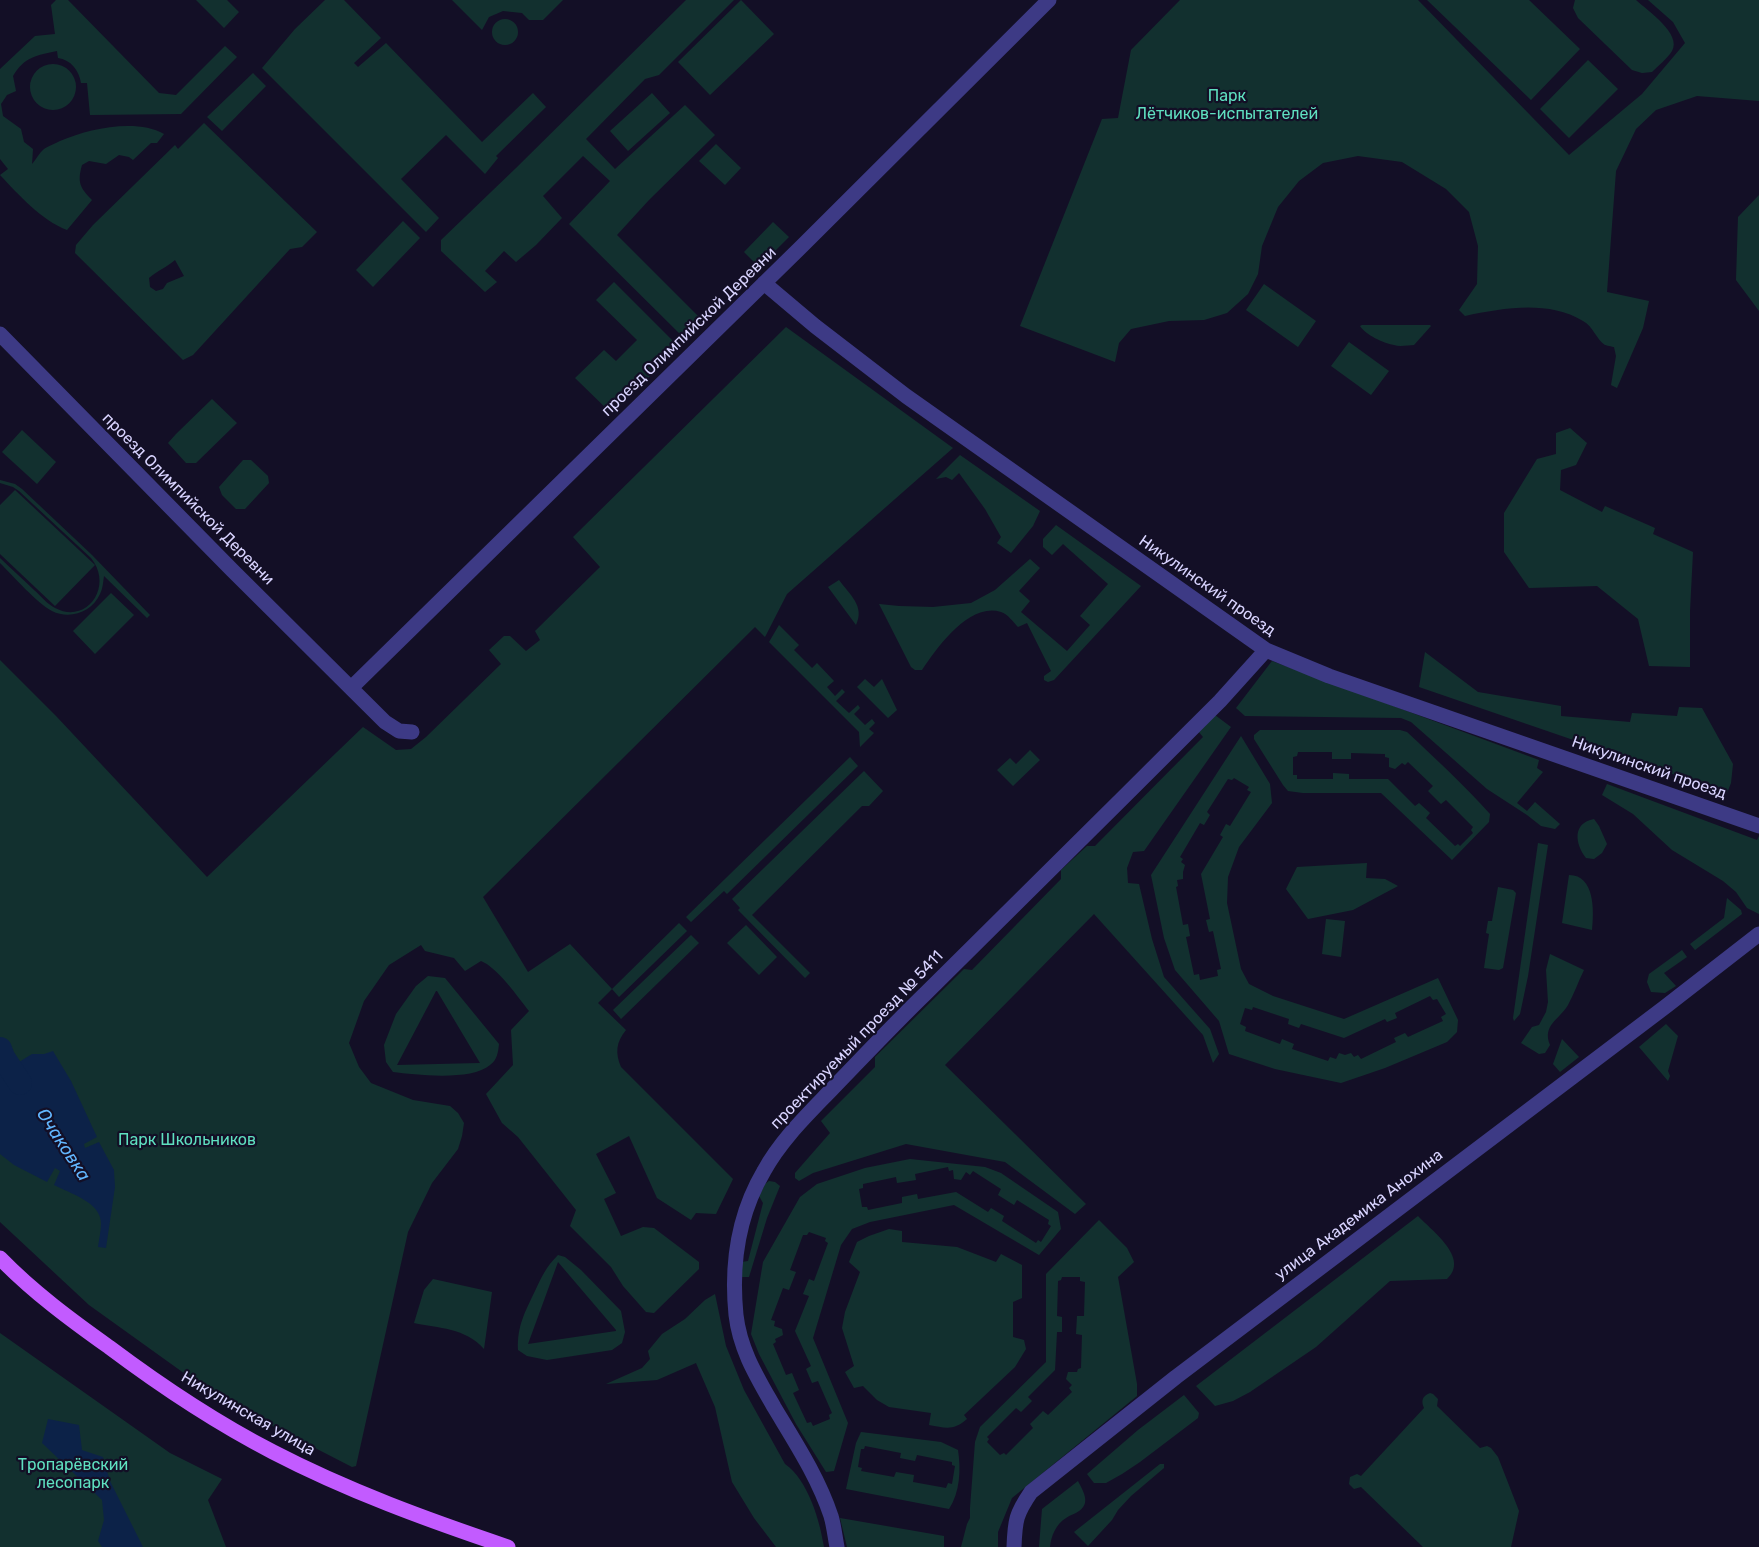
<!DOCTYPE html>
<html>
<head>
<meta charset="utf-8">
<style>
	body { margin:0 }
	canvas { display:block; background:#130f26 }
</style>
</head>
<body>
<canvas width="1759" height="1547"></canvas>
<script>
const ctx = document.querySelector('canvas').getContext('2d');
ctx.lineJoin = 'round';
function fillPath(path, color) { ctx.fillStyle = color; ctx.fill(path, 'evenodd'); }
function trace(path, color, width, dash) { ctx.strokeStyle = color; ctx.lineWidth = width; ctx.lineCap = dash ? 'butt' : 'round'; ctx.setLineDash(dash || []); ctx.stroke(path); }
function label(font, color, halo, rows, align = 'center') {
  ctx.font = font + ' Rubik,sans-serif'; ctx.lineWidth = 4.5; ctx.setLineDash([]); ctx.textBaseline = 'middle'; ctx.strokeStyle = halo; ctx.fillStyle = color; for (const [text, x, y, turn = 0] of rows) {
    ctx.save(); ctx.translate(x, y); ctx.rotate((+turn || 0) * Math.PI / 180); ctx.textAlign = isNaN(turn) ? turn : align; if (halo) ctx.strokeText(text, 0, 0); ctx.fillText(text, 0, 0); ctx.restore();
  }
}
const green = new Path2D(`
	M56 0H68L159 93 176 95 225 46 237 57 181 114 90 115 87 83H81C79 70 71 60 58 58L57 51C37 55 24 57 13 76L16 91 7 95 1 104 3 116 21 129 24 142 33 149 32 164C36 160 39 153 44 149 48 146 55 144 60 141 88 129 136 118 164 134L157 143H151L133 160 129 157 119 155 106 164 89 161 82 165C77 182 80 188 92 200L67 230C41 220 19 195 0 175L8 169 0 159V69L35 36 55 34 51 5Z
	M196 0H227L239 12 224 28Z
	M325 0H344L381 38 354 63 358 67 386 43 482 142 533 93 546 107 496 156 498 158 485 174 446 135 401 179 439 218 426 232 262 68 295 29Z
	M452 0H563L543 20H529L522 13 503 11 489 17 482 30Z
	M686 0H734L659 75 645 79 586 139 615 169 685 105 715 135 649 200 617 235 704 322 686 340 569 224 610 181 583 156 543 196 562 218 536 245 516 262 504 251 485 271 497 282 485 292 441 251V240L516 168Z
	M741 0 774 34 710 95 678 62Z
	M1180 0H1418L1569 155 1642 94 1685 43 1673 22 1648 0H1759V101L1697 96 1656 110 1636 129 1616 171 1607 292 1649 301 1643 328 1617 388 1611 385 1616 356 1614 347C1613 347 1605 345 1605 345 1596 339 1593 326 1583 321 1548 300 1503 308 1465 316L1459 310 1477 284 1478 246 1469 212 1446 189 1402 162 1358 156 1323 163 1299 181 1278 207 1262 246 1258 274 1248 294 1227 313 1204 320 1169 321 1131 329 1119 343 1115 362 1020 326 1102 119 1118 118 1131 50Z
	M1427 0H1529L1580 49 1531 100Z
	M1575 0H1636C1648 11 1682 34 1672 51 1667 59 1658 66 1652 72L1642 73 1632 70 1578 18 1573 8Z
	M492 32a13 13 0 1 1 26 0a13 13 0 1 1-26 0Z
	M1588 60 1618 89 1569 138 1540 109Z
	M30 87a23 23 0 1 1 46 0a23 23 0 1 1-46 0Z
	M253 73 266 86 222 131 207 117Z
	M652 93 670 113 628 151 610 131Z
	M204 123 317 232 302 247 290 249 193 355 183 360 75 253 76 245 93 225 175 145 178 149ZM175 260 184 276 167 283 163 289 156 291 150 287 149 278C157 271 167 267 175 260Z
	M716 144 741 168 725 185 699 161Z
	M1759 195V311L1736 280 1738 217Z
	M403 221 420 238 373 287 356 270Z
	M773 222 789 237 759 267 744 252Z
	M614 282 679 347 612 414 575 378 604 350 616 361 637 340 596 300Z
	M1264 284 1316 321 1298 347 1246 310Z
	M1362 325H1430L1431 326 1414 345C1408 345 1400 347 1394 345 1383 343 1366 335 1360 326Z
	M786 327 953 448 787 594 765 637 755 627 483 897 528 972 570 944 612 989 679 923 687 931 619 997 612 989 598 1003 626 1030C616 1042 615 1053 621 1067L733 1179 716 1214 696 1213 691 1220 657 1198 629 1136 596 1154 616 1193 604 1199 621 1236 643 1227 654 1228 699 1262V1269L654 1313 646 1312 623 1286 611 1267 570 1226 576 1210 518 1137 502 1123 486 1094 513 1065 511 1030 529 1011C518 997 497 967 481 961L465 971 454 958 425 951 421 945 389 965 364 1001 349 1043 359 1067 371 1083 413 1100 450 1106 458 1113 464 1123 462 1136 458 1149 432 1183 408 1232 356 1466 352 1467 220 1399 89 1305 0 1222V660L56 716 207 877 363 727 396 750 411 749 426 737 501 664 489 650 504 636H510L526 651 540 640 535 631 600 567 573 537Z
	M1349 342 1389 371 1371 395 1331 366Z
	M212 399 237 423 196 463H186L168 443 176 434Z
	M1570 428 1587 443 1576 465 1561 470 1560 490 1602 512 1605 506 1655 528 1653 534 1693 552 1690 611V667L1649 666 1638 619 1597 586 1529 588 1504 552V513L1537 459 1556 454V433Z
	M22 430 56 462 37 484 2 452Z
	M960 455 1040 511 1033 526 1011 553 997 543 1001 537 985 509 959 473 952 480 946 477 936 479Z
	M243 460H251L268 476 269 483 245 509H236L222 495 219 487Z
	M0 480 15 484 22 489 92 555 150 615 147 618 104 576C103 582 103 588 100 594 92 612 70 620 52 611 37 603 13 576 0 563V558C11 569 23 579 34 590 41 596 47 604 55 608 87 625 114 586 91 558L19 491 13 487 0 483Z
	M15 490 95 565 55 606 0 554V505Z
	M1056 525 1141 586 1054 680 1048 682 1044 680V676L1051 671 1027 623 1018 627C1013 622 1008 614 1001 612 969 602 937 648 922 670H915L911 667 879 604 899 606 933 607 971 603 995 590 1030 559 1040 568 1019 591 1030 601 1021 612 1067 651 1090 625 1080 616 1108 584 1063 544 1052 555 1043 547V539Z
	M839 580C850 595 865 606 856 625L828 587Z
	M111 593 134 615 95 654 73 631Z
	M779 625 799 645 794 650 812 668 817 663 834 681 827 687 835 696 842 689 845 692 836 701 849 713 858 705 860 708 854 714 865 725 872 719 875 723 869 729 874 733 860 747 859 732 769 642Z
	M1425 652 1478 692 1561 706V716L1630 722 1632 713 1677 716 1679 707 1702 708 1733 764 1731 783 1727 793 1714 789 1707 790 1687 779 1419 687Z
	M1272 661 1539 760 1537 768 1543 772 1517 803 1527 811 1535 802 1560 824 1555 829 1541 826 1527 815 1487 789 1411 722 1401 718 1245 716 1236 708Z
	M865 679 874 687 882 679 897 710 888 718 857 687Z
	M1215 715 1231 727 1144 851 1133 852 1127 868 1128 883 1139 884 1152 939 1164 977 1210 1029 1219 1054 1213 1063 1203 1035 1094 914 945 1065 1086 1204 1075 1214 1005 1162 906 1144 813 1173 799 1181 795 1178V1173L830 1133 821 1121 875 1067V1057L964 969 972 970 1061 879V870L1087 846H1095L1203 737 1198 731Z
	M1260 730H1400L1407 732C1436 759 1464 785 1490 814L1489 822 1452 860 1381 793H1303L1288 791 1283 785 1254 739V735ZM1298 752H1332V759H1351V753L1385 754V757L1389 758V767L1395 769 1402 763 1405 765 1408 762 1433 786 1428 791 1441 804 1446 800 1473 827 1471 830 1473 833 1460 846 1458 844 1455 846 1426 818 1430 813 1419 803 1415 806 1388 779H1349V774L1333 773V779H1297V775H1293V757L1297 756Z
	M1241 736 1270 784 1272 803 1239 847 1228 877 1227 903 1241 969 1249 984 1273 996 1344 1019 1438 978 1458 1020 1457 1032 1447 1042 1385 1068 1341 1083 1275 1069 1229 1054 1219 1021 1175 970 1164 938 1151 875ZM1234 778 1249 787 1247 790 1251 792 1230 826 1226 824 1220 835 1223 837 1201 874 1210 919 1206 920 1209 932 1213 931 1221 969 1217 970 1218 976 1200 980 1199 974 1194 975 1186 937 1190 936 1188 924 1183 925 1176 887 1178 886 1177 880 1183 879V872L1185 865 1181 862 1183 859 1180 857 1200 823 1204 825 1210 815 1207 812 1228 779 1232 780ZM1430 996 1433 1000 1437 999 1446 1014 1441 1017 1443 1021 1408 1037 1405 1033 1394 1038 1396 1042 1361 1059 1358 1055 1354 1057 1351 1053 1345 1055 1339 1053 1336 1059 1330 1057 1328 1061 1292 1049 1294 1044 1282 1039 1280 1044 1245 1031 1246 1027 1240 1024 1245 1008 1252 1010 1253 1007 1289 1019 1288 1024 1299 1028 1301 1024 1344 1038 1385 1019 1387 1022 1397 1018 1395 1013Z
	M1030 750 1040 760 1013 786 997 770 1010 758 1016 764Z
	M850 757 858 766 727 894 724 891 691 922 686 917Z
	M864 771 883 791 869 806H862L752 915 810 973 805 978 738 910 740 908 732 899Z
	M1607 784 1757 840 1759 836V914L1747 908 1736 892 1723 881 1672 850 1633 814 1602 795Z
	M1594 819 1599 826 1607 844 1602 853 1594 859 1586 858C1575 844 1572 823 1594 819Z
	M1538 843 1548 845 1528 976 1520 1014 1514 1021 1513 1018Z
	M1367 863 1366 878 1385 879 1398 886 1353 910 1308 919 1286 889 1297 867Z
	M1569 875C1595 875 1594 911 1592 930L1562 923Z
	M1498 887 1513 890 1516 893 1503 968 1499 970 1484 968 1489 934 1486 933 1488 921H1492Z
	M1727 898 1741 910 1742 914 1695 950 1690 944 1724 918Z
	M1326 919 1345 921 1341 957 1322 954Z
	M746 925 777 957 759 975 727 943Z
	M691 935 699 943 621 1019 613 1010Z
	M1682 950 1687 957 1664 973 1676 986 1665 993 1651 992 1647 982 1649 974Z
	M1550 954 1584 970C1578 982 1574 994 1568 1005 1559 1020 1542 1025 1550 1045L1545 1053 1539 1054 1521 1043 1532 1027 1539 1025 1546 1012 1548 1002 1546 970Z
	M428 976 445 978 499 1044C498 1053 497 1060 490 1065 472 1081 417 1075 393 1072L386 1062 384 1045 396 1014 416 986ZM436 991H437L480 1063 397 1065Z
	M1666 1024 1678 1036 1668 1071 1670 1076 1668 1081 1639 1047Z
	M1562 1039 1579 1057 1560 1072 1553 1064Z
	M910 1159 985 1167 1001 1173 1058 1212 1061 1229 1039 1255 954 1205 870 1222 852 1229 841 1245 813 1338 848 1423 834 1471 826 1472 796 1424 759 1354 751 1334 763 1262 800 1197 817 1184 865 1168ZM948 1167 949 1171 953 1170 954 1179 961 1180 966 1172 970 1175 973 1171 1001 1189 998 1195 1014 1205 1017 1200 1049 1220 1048 1224 1051 1226 1041 1242 1038 1240 1036 1243 1002 1221 1004 1216 991 1208 988 1212 956 1192 918 1199 917 1194 902 1197V1203L868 1210 867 1207H862L859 1189 863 1188V1184L896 1177 897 1183 916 1180 915 1174ZM809 1232 826 1238 825 1241 828 1243 814 1281 809 1279 803 1294 809 1296 795 1331 811 1366 806 1369 812 1383 818 1381 832 1413 829 1415 830 1419 813 1426 811 1422 807 1423 793 1393 799 1390 792 1373 786 1375 773 1344 776 1342 775 1339 783 1335 782 1329 774 1326 775 1321 771 1320 783 1288 789 1290 796 1272 790 1270 803 1235H807Z
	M769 1181 775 1182 780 1186 767 1218 749 1277H740L742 1262 748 1261 763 1203 759 1196 765 1184Z
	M1418 1216C1432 1231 1470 1258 1447 1279L1390 1281 1316 1347 1250 1392 1233 1401 1215 1406 1196 1386Z
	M1099 1220 1127 1248 1134 1262 1118 1277 1137 1384V1396L1012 1498 998 1532V1547H961L967 1524 970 1518V1508L975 1442 980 1427 1046 1362V1274ZM1062 1277H1080V1281L1085 1282 1084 1316H1077L1076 1334 1082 1335 1081 1368 1078 1369 1077 1372H1068L1066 1379 1072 1385 1069 1388 1072 1392 1048 1415 1043 1411 1030 1424 1033 1428 1006 1455 1004 1453 1000 1455 987 1442 989 1439 987 1437 1016 1408 1021 1412 1032 1401 1028 1397 1055 1370 1057 1332H1062V1317L1057 1316 1058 1281 1061 1280Z
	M889 1229 902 1231V1242L957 1247 996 1262 1001 1254 1022 1265V1298L1013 1302V1337L1024 1340 1026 1349 1015 1367 964 1415 967 1419C953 1431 946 1428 929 1425L931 1413 889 1407 877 1400 863 1386 854 1388 845 1372 854 1366 842 1328 845 1312 860 1272 849 1262 857 1242 869 1236Z
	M558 1255 565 1257 581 1270 621 1311 625 1332 622 1343 612 1350 547 1360 527 1356 518 1350C517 1326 525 1312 535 1291 542 1276 546 1267 558 1255ZM558 1262 616 1330V1331L528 1344Z
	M433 1279 492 1292 484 1349C466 1328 438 1328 414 1323L424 1290Z
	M715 1294 726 1346 744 1390 785 1464C808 1480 820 1521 824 1547H776L754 1518 732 1482 715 1407 696 1363 657 1380 606 1384 642 1368 650 1359 648 1351 662 1334 685 1319 705 1300Z
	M0 1333 170 1453 222 1479 208 1500 226 1547H0Z
	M1430 1393 1433 1394 1438 1399 1437 1406 1480 1448 1487 1446 1491 1448 1498 1457 1519 1511 1511 1547H1423L1361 1487 1354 1489 1349 1484 1350 1477 1357 1474 1361 1476 1424 1408C1421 1401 1422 1396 1430 1393Z
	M1184 1395 1199 1413 1198 1418 1140 1462 1122 1474 1106 1483H1094L1087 1474 1138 1430Z
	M861 1432 941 1442 958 1450C961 1470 960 1492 949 1509L846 1489 856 1443ZM865 1446 901 1453 900 1458 915 1461 917 1455 952 1462V1465L955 1466 952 1484 948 1483 946 1488 913 1482 914 1475 896 1472 894 1477 861 1471 862 1468 858 1467 861 1449H864Z
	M1160 1464H1164V1468L1131 1496 1118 1510 1112 1520 1088 1546 1074 1532Z
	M1078 1481C1083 1491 1091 1503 1079 1511 1075 1514 1070 1515 1066 1518 1056 1524 1051 1536 1050 1547H1039L1042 1509Z
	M840 1518 944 1536V1547H847Z`);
const water = new Path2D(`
	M53 1051 71 1081 97 1137 84 1144 85 1148 99 1142 114 1170 115 1187 106 1248 98 1247C99 1239 101 1231 101 1223 101 1202 69 1193 54 1185L60 1171 55 1168 47 1182 14 1165 0 1154V1058L12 1052 19 1062 32 1054H44Z
	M48 1419 79 1425 82 1450 103 1457 110 1481 143 1547H102L98 1541 104 1520 102 1500 42 1443Z`);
const river = new Path2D(`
	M0 1049 3 1057 20 1083`);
const minor = new Path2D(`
	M764 283 815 326 906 396 1266 650 1329 676 1759 826
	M0 334 232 570 385 722 399 731 412 732
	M351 688 800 248 1049 0
	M837 1547C835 1537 834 1526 831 1516 818 1477 795 1442 774 1407 757 1377 740 1350 736 1315 731 1265 738 1215 764 1171 781 1140 807 1115 832 1089 863 1057 893 1025 925 994 1023 897 1122 799 1220 701L1266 650
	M1014 1547C1015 1520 1016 1514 1031 1492L1176 1377 1665 1007 1759 934`);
const major = new Path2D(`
	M0 1258C33 1292 71 1320 109 1347 161 1386 215 1422 273 1452 348 1491 428 1520 508 1547`);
const parkNames = [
	["Парк",1227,96],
	["Лётчиков-испытателей",1227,114],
	["Парк Школьников",187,1140],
	["Тропарёвский",73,1465],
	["лесопарк",73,1483]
];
const streetNames = [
	["проезд Олимпийской Деревни",689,332,-44],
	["проезд Олимпийской Деревни",188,499,45],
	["Никулинский проезд",1207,586,35],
	["Никулинский проезд",1649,768,19],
	["проектируемый проезд № 5411",857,1040,-46],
	["улица Академика Анохина",1359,1215,-37],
	["Никулинская улица",248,1414,30]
];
const waterNames = [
	["Очаковка",63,1145,57]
];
fillPath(green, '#12302f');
fillPath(water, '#0c2248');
trace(river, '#0c2248', 24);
trace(minor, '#3d3a85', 15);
trace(major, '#c25bff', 15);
label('16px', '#5fe0c0', '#130f26', parkNames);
label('16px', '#d9d4ff', '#130f26', streetNames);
label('italic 18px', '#62b6ff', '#130f26', waterNames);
</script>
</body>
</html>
